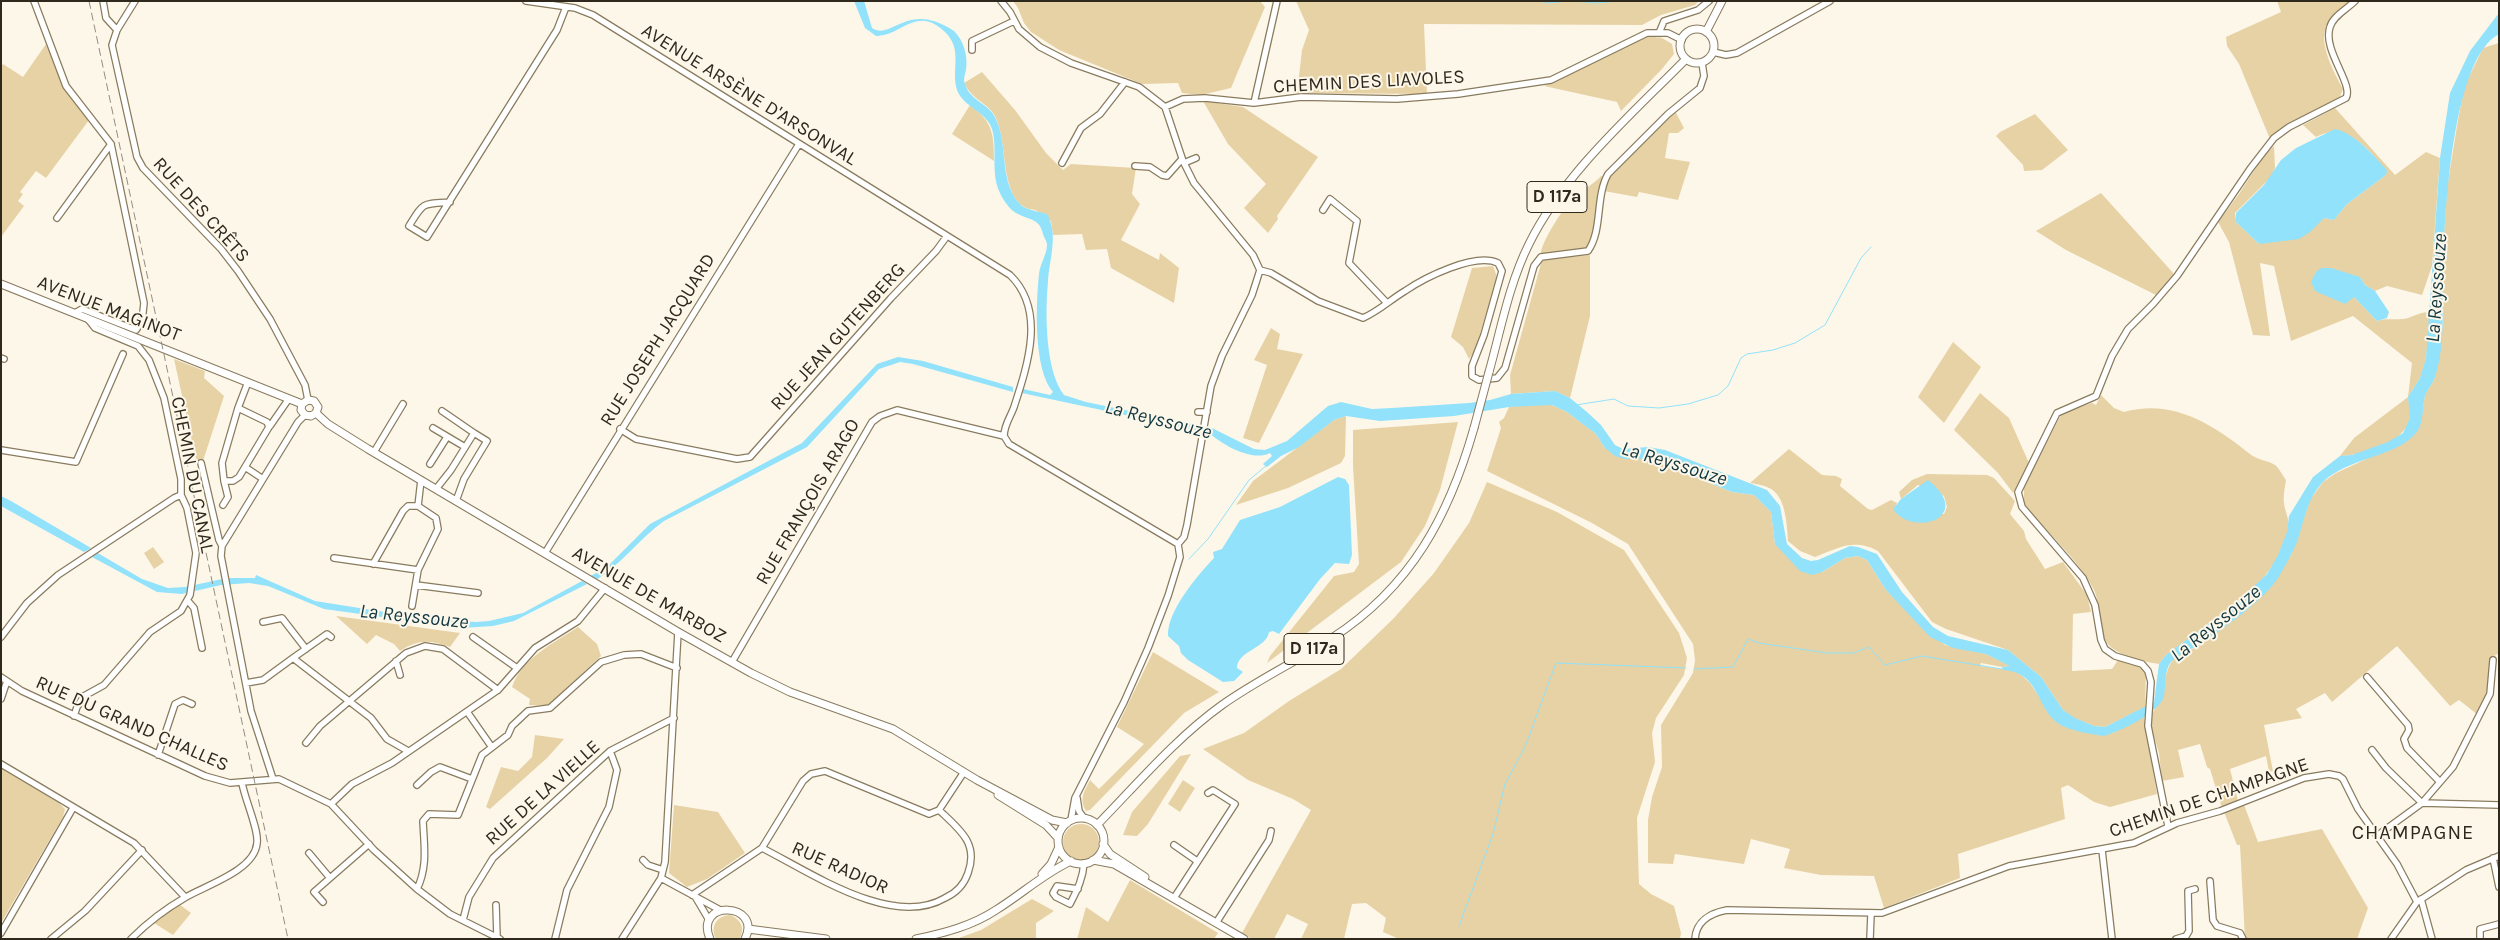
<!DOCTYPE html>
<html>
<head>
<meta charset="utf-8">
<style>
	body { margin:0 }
	#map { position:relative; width:2500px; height:940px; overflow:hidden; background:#fdf7ea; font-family:Karla,sans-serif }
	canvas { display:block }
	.frame { position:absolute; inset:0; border:2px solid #2f291d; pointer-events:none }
</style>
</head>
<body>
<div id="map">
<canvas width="2500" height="940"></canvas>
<div class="frame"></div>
</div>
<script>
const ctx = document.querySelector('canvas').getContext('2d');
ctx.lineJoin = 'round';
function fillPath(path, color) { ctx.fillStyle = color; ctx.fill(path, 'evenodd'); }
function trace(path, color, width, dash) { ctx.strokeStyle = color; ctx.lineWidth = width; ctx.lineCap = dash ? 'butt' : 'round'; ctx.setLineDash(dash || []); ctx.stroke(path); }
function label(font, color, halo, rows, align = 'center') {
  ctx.font = font + ' Karla,sans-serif'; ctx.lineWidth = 4; ctx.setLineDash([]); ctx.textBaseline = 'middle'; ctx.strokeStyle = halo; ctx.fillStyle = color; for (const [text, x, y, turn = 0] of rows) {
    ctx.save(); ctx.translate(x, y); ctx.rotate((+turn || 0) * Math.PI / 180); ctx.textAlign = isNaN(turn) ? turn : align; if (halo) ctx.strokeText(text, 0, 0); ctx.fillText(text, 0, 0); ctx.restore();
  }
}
const green = new Path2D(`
	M1013 1H1260L1265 7 1231 88 1201 95 1182 93 1178 83 1142 84 1059 50 1031 32 1024 23 1018 8Z
	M1296 1H1699L1695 5 1661 15 1642 25 1424 24 1427 94 1297 93 1302 50 1309 30Z
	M2277 1H2350C2344 9 2334 15 2328 23 2316 41 2335 74 2343 89L2339 99 2270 139 2239 64 2227 46 2226 37 2281 12Z
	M1646 36 1662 38 1672 44 1674 54 1662 69 1621 111 1617 102 1544 86Z
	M2499 43V653L2491 658 2489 691 2478 715 2459 700 2450 706 2397 646 2332 702 2325 693 2296 709 2302 718 2264 725 2273 771 2269 772 2266 756 2230 769 2238 801 2222 808 2210 769 2207 767 2200 744 2178 750 2184 777 2162 781 2159 753 2152 731 2151 714C2171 697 2157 654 2191 650L2262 596 2291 555 2310 500 2323 482 2336 473 2375 455 2421 421 2425 394 2434 380 2443 324 2442 264 2447 188 2457 126 2464 87 2483 48Z
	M46 44 59 76 89 120 46 178 36 171 20 192 23 194 18 201 24 206 1 237V67L3 64 23 77Z
	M982 72 1015 110 1046 153 1063 170 1071 164 1136 168 1132 194 1140 204 1121 240 1159 260 1160 253 1179 268 1174 303 1111 268 1107 249 1086 250 1082 234 1053 235 1051 221C1046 218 1041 213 1035 210 1032 209 1027 209 1024 207 1000 193 1008 141 995 116 987 102 973 101 964 83Z
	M1203 101 1243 107 1318 157 1277 216 1278 219 1268 233 1244 208 1266 184 1228 144Z
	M970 105C993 122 994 134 994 161L952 134Z
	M2335 108 2395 175 2426 152 2440 158 2432 266 2422 295 2387 286 2375 291 2365 285 2360 277 2354 297 2377 321C2386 318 2393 320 2402 319 2410 319 2418 312 2430 312 2428 333 2429 355 2421 376 2418 383 2412 389 2409 396 2407 402 2412 411 2410 418 2404 444 2363 455 2340 456L2354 438 2408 397 2412 363 2353 316 2291 341 2274 266 2260 263 2270 336 2253 335 2229 242 2218 222 2239 194 2264 155 2274 146 2275 168 2271 177 2235 213V221L2259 244 2324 218 2334 220 2347 204 2386 175C2375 151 2344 121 2316 137L2303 125Z
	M1675 111 1684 128 1678 133H1669L1665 158 1690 162 1678 200 1639 192 1637 197 1604 191 1609 176Z
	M2035 114 2068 150 2042 170 2024 171 2023 165 1996 136 2000 132Z
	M1601 176 1603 177 1591 239 1584 251 1541 255C1539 245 1564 207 1573 198 1582 190 1593 185 1601 176Z
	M2101 193 2175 275 2158 296 2066 250 2036 231Z
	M1590 255V316L1570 398 1555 391 1511 394 1510 375 1542 260Z
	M1493 266 1497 277 1475 351 1469 359 1463 347 1451 337 1472 268Z
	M1271 328 1280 334 1277 349 1303 354 1259 443 1243 438 1267 365 1254 360Z
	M1953 342 1981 367 1944 423 1918 397Z
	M174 359 205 371 204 378 224 396 203 461 197 464Z
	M1980 393 2009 418 2029 463 2013 493 1998 473 1954 430Z
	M2101 395 2114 408 2124 412C2173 398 2214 425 2250 454 2257 460 2267 460 2275 465 2279 468 2283 476 2286 480 2285 487 2283 496 2284 503 2285 513 2290 518 2288 529 2276 588 2210 622 2166 655L2159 664C2144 662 2124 657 2112 648 2096 636 2102 607 2094 590 2078 558 2045 532 2024 503V487L2062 413 2092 403 2096 405Z
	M1540 404 1552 405 1567 412 1595 433 1605 448 1625 459H1650L1732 492 1754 495 1771 512 1775 544 1822 572 1845 558 1858 556 1867 560 1886 590 1945 645 1986 654 2011 666 2002 667 1981 663 1980 666 2017 671 2030 683 2049 712 2113 733 2144 716 2157 794 2110 807 2094 802 2068 785 2061 788 2065 819 1958 854 1960 878 1884 908 1874 876 1821 875 1784 868 1790 849 1751 839 1744 864 1675 854 1673 864 1648 863V820L1652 797 1662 767 1661 725 1693 673 1695 660 1693 644 1628 544 1592 523 1487 471 1501 428 1499 422 1504 418 1509 407Z
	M1346 416 1345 456 1341 463 1288 488 1236 505 1253 481 1334 420Z
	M1458 422 1440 490 1425 526 1401 562 1267 663 1270 656 1334 576 1354 572 1359 564 1353 466V430Z
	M1789 449 1822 475 1836 476 1842 479 1840 486 1868 509 1872 510 1891 500 1897 503 1894 509 1944 514 1947 507 1944 496 1918 485 1901 499 1899 492 1912 480 1927 474 1987 475 1994 478 2015 501 2010 514 2024 531 2026 539 2045 569 2063 562 2087 595 2091 612 2073 614 2072 671 2112 669 2118 660 2138 666 2146 672 2145 707 2105 727 2094 726 2074 718 2063 710 2041 677 2008 650 1946 629 1932 622 1878 551C1853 538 1839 548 1815 557L1800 551 1788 541C1787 526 1786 495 1769 488 1763 485 1756 484 1750 483Z
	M1487 482 1557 512 1624 550 1679 633 1687 658 1684 675 1656 718 1652 733 1655 762 1637 818 1639 884 1651 894 1674 906 1681 933 1680 939H1399L1383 932 1386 918 1366 903 1352 904 1344 939H1301L1308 924 1287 914 1274 939H1252L1242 933 1311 810 1293 799 1248 780 1203 749 1244 733 1289 701 1341 669 1393 619 1434 573 1469 523Z
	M153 547 164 562 154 569 144 553Z
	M336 616 460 633 450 647C431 640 418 639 400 651L394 644 376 635 367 644Z
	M578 627 597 644 601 656 547 706 529 705 530 699 512 687C522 658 554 643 578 627Z
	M1153 652 1219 692 1184 713 1090 810 1086 811C1079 799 1084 792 1090 780L1099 789 1144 744 1117 727Z
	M535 735 564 739 547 758 490 809 486 807 501 767 518 771 532 757Z
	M1191 754 1148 824 1137 836 1123 835 1132 812 1180 756Z
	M1 768 59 803 65 809 63 817 1 923Z
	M1183 780 1195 788 1180 812 1168 804Z
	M2243 802 2258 842 2322 829 2368 908 2357 939H2245L2240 845H2237L2224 812Z
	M674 805 718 812 745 853 707 879 687 887 669 873Z
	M1063 842a18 18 0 1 1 36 0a18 18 0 1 1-36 0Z
	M1130 880 1218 933 1214 939H1077L1086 907 1108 922Z
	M1032 899 1054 911 1036 923V939H956L981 930Z
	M179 904 191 913 173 935 154 923Z
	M730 915C741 919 745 928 740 938L716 939C710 927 716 916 730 915Z`);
const water = new Path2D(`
	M854 1H864L872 28C893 41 906 0 954 31 964 41 968 56 966 70 965 74 963 80 965 84 970 101 988 103 995 117 1009 144 998 185 1022 206 1028 210 1040 212 1047 214 1059 235 1049 260 1048 282 1045 312 1045 371 1064 395L1086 402 1212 428 1254 449 1265 450 1287 441 1328 406 1341 402 1372 409 1392 408 1469 403 1490 400 1511 394 1555 391 1570 398 1587 412 1601 425 1615 445 1623 449 1648 447 1665 450 1767 490 1780 506 1787 544 1802 558 1811 561 1818 560 1850 546 1858 547 1877 554 1902 592 1933 627 1948 636 2008 650 2041 677 2063 710 2075 718 2094 726 2105 727 2154 702 2159 664 2166 655 2235 604 2267 574 2278 555 2287 532 2289 516 2313 477 2340 456 2352 455 2388 442 2403 433 2410 418 2408 397 2420 378 2426 358 2440 158 2450 93 2470 51 2499 13V34C2452 58 2445 214 2443 263 2441 301 2447 340 2435 377 2433 384 2427 389 2425 396 2422 408 2424 425 2415 434 2396 457 2346 458 2322 483 2307 500 2305 518 2298 539 2293 553 2285 566 2278 578 2264 600 2216 635 2193 648 2186 653 2178 654 2171 662 2164 670 2166 685 2164 696 2160 713 2120 731 2104 736 2091 734 2070 731 2059 724 2035 707 2040 672 2003 670L2002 667 2010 666 1986 654 1953 648 1930 637 1886 590 1867 560 1858 556 1845 558 1822 572 1812 575 1800 571 1775 544 1771 512 1754 495 1732 492 1650 459H1625L1615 456 1605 448 1595 433 1588 428 1567 412 1552 405 1509 407 1454 416 1380 421 1346 416 1334 420 1299 447 1281 456 1267 467 1263 464 1272 456 1270 453C1252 462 1223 445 1209 433L1022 393 1023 389 1050 395 1053 392C1033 369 1036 303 1039 274 1040 264 1047 254 1047 245 1047 241 1044 238 1043 234 1039 216 1027 221 1013 211 1008 207 1002 198 1000 193 990 174 998 149 992 129 986 111 963 107 957 90 950 66 967 45 936 25 913 11 899 36 876 36L865 28Z
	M2335 129C2356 134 2373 155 2387 170L2386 175 2347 204 2334 220 2324 218 2310 232 2299 239 2259 244 2235 221 2236 213 2264 185 2281 160 2296 148Z
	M2321 268H2331L2360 277 2365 285 2375 291 2389 312 2387 318 2377 321 2354 297 2345 304 2315 291 2311 282 2316 272Z
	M898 357 923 361 1013 387V392L913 364 900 362 879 369 807 447 664 521C639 539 622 564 596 580L589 577 608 566 650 524 802 443 877 364Z
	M1338 477 1345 479 1349 485 1352 555 1349 564 1335 563 1320 579 1279 634 1273 631 1269 632C1267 648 1237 651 1237 668L1243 672 1234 681 1223 682 1188 660 1181 653 1179 646 1168 636C1167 611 1197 576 1214 558L1213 552 1222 549 1240 520 1280 507Z
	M1928 480C1976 518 1912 538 1893 509L1901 499Z
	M1 496 11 501 91 548 84 552 1 506Z
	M96 552 142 579 168 588 185 587 227 578H255L256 575 315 601 429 619 476 622 489 621 523 613 582 581 587 584 514 621 493 626 462 628 324 609 268 586 249 583 221 585 182 594 157 592 92 557Z`);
const stream = new Path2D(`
	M1539 1 1549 3 1567 1
	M1573 1 1597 3 1618 1
	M1576 405 1614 399 1628 406 1659 408 1688 404 1718 395 1728 386 1741 358 1747 354 1773 350 1795 343 1825 325 1861 258 1871 247
	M1189 559 1208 539 1249 480 1266 466
	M1694 669 1733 667 1748 639 1759 643 1827 653H1853L1869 647 1885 665 1922 656 2002 669
	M1459 926 1493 834 1505 784 1525 747 1556 663 1686 668`);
const minor = new Path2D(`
	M34 1 66 86 111 144 144 303 142 321 136 330 82 309 75 313
	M103 1 106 18 117 30
	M135 1 117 30 112 45 137 157 143 168 221 249 238 271 270 319 305 385 308 400
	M526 1 575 8 593 15 1010 275C1046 310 1028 364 1014 407 1011 416 1004 425 1004 436
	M1001 1 1010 12 1019 29 1040 47 1071 63 1139 87 1165 107 1183 161 1194 183 1253 255 1260 270 1252 295 1222 356 1211 386 1187 525 1184 537 1178 544
	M1659 33 1664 21 1698 10 1709 1
	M972 50V41L1014 21
	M1713 52 1726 55 1737 53 1830 1
	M1254 103 1277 1
	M1165 107 1183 99 1205 98 1254 103 1301 97 1397 99 1458 94 1551 80 1647 33H1668L1682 40
	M1062 163 1081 128 1100 114 1125 82
	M1184 163 1196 158
	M1135 166 1150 167 1162 175 1167 176 1182 159
	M450 202C421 204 424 202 409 226L427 237 557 30 566 7
	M1323 210 1330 199 1357 221 1349 263 1387 303
	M57 218 111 144
	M1260 270 1271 273 1318 301 1363 318C1379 311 1390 300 1405 291 1424 278 1475 252 1498 263L1502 271 1484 335 1472 366V376L1479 380 1497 378 1505 368 1534 266 1541 257 1588 251C1603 230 1595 197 1608 174L1668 114 1700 88 1704 76 1702 63
	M1 358 4 359
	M238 408 267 422 269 427 239 477 233 481H224L222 463Z
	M238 408 248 382
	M442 411 474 433
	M1198 412H1207
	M270 426 288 400
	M433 428 465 447
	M620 429 636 439 737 459 750 457 891 298 936 251 947 236
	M1004 436 1009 444 1178 544
	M1 450 76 462 123 354
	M374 452 403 404
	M201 463 219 540 222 546
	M430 464 447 437
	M245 467 263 479
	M436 489 451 470 474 433 487 441 464 479 456 501
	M223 505 228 497 224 481
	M545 553 799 144
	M334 558 418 570
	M373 564 403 511 408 506H418L421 480
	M416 585 478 593
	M188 601 194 608 202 648
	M412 606 418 570 438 529 436 518 418 506
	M263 622 282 618 306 649
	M1 637 27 603 58 575 174 498 181 495
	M473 637 517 668
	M293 658 327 634 331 637
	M396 661 400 675
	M732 662 872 422 880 416 897 410 1004 436
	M1 677 22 691 205 776 230 783 279 779 331 804 374 850 417 889 450 914 500 939
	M2367 677 2408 725 2409 730 2404 739 2407 748 2440 782
	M246 683 263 680 293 658 371 718 387 739 408 751
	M1 699 7 681
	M468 713 491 746
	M74 716 77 707 84 696 104 685 150 632 181 611 190 595 196 553 187 508 181 495V479L164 398 149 360 138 346 95 328 87 318
	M306 743 320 726 406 653 425 646 443 649 498 690
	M2372 750 2386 768 2422 803 2499 805
	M158 755 175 704 183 700 192 704
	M1 764 134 843 185 897
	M273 779 251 711 221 556 222 546 298 422 305 415
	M417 785 431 772 440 767 472 779
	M1077 798 1079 811 1084 818
	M331 804 352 784 392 763 498 690 535 648 578 621 605 588
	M1071 820 1075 798 1124 702 1148 648 1168 596 1180 557 1178 544
	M2168 826 2148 726 2151 682 2148 671 2142 664 2115 656 2105 649 2101 640 2095 605 2083 578 2022 507 2018 492 2057 413 2096 396 2112 356 2128 329 2153 304 2177 276 2250 169 2274 138 2289 127 2346 98C2354 84 2322 50 2330 27 2333 16 2347 9 2355 1
	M2378 835 2422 803 2453 767 2490 694 2493 660
	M1174 845 1197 861
	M762 848C810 872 892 929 945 898 956 893 964 885 968 873 979 843 959 829 939 810
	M2102 850 2112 939
	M309 853 330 878
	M2493 858 2499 887
	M643 860 648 865 663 870
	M661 878 720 910
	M2210 881 2213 920 2217 926 2240 933 2243 939
	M417 889C428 867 424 845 423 821L429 814 458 815 482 755 508 735 512 726 528 711 550 708 601 662 624 655 641 654 677 668
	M1078 889 1057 886 1053 893 1056 897 1070 904C1077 890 1083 879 1084 863
	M692 895 762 848 803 781 811 774 825 771 929 814 939 810 964 772
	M696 898 709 920
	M1174 898 1235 804 1213 790 1208 793
	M2421 899 2432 939
	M323 902 314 892 369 844
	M496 905 497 937
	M463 920 469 897 493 858 610 751 674 718
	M1216 923 1269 840 1271 831
	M1 933 73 808
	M51 939 85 911 142 850
	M131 939C147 923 167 908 186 897 207 885 255 870 257 843 259 830 245 800 242 783
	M555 939 567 890 609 807 617 770 610 751
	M622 939 661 878 665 862 678 632
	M1695 939C1696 921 1711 913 1727 910L1882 913 2009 866 2134 843 2177 823 2220 811 2304 778 2329 774 2339 776 2343 779 2358 809 2397 864 2417 902
	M1870 939 1871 914
	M2176 939 2186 936 2189 931 2188 891 2195 889
	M2391 939 2417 902 2466 870 2499 856
	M2480 939V929L2499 924`);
const major = new Path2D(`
	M1680 46a17 17 0 1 1 34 0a17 17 0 1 1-34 0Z
	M1706 32 1722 1
	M1 284 302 404
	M1489 372C1501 329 1509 284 1529 244 1564 173 1631 115 1686 59
	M302 404 308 400 314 401 318 407 316 413
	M302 404 301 410 305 415 311 416 316 413
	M316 413 328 424 368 449 678 632 751 673 790 692 893 729 977 780 1052 820 1067 823
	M998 795 1046 825 1058 838
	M1058 841a23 23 0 1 1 46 0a23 23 0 1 1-46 0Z
	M1097 825C1137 784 1176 738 1222 705 1257 680 1296 662 1332 638 1411 587 1449 516 1474 428
	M1103 844 1110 854 1145 877
	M1093 860 1114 864 1244 939
	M1042 874 1051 864 1059 847
	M748 929 826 939
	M710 939C693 899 763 902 745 939
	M916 939C944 933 972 926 996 910 1022 894 1043 874 1071 861`);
const rail = new Path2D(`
	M89 1 288 939`);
const majorBridge = new Path2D(`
	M1474 428 1489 372`);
const shields = [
	[1557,197,60],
	[1314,649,60]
];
const shieldNames = [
	["D 117a",1557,197],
	["D 117a",1314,649]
];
const streetNames = [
	["CHEMIN DES LIAVOLES",1369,82,-3],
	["AVENUE ARSÈNE D'ARSONVAL",749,95,32],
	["RUE DES CRÊTS",201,210,48],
	["AVENUE MAGINOT",109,309,21],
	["RUE JEAN GUTENBERG",838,337,-48],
	["RUE JOSEPH JACQUARD",658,340,-58],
	["CHEMIN DU CANAL",192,475,79],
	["RUE FRANÇOIS ARAGO",808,502,-60],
	["AVENUE DE MARBOZ",649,595,30],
	["RUE DU GRAND CHALLES",132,724,24],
	["RUE DE LA VIELLE",543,793,-42],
	["CHEMIN DE CHAMPAGNE",2209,798,-19],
	["RUE RADIOR",840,868,24]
];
const waterNames = [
	["La Reyssouze",2437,288,-86],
	["La Reyssouze",1158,420,14],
	["La Reyssouze",1674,464,17],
	["La Reyssouze",414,617,6],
	["La Reyssouze",2216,624,-39]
];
const neighbourhoodNames = [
	["CHAMPAGNE",2413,833]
];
fillPath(green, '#e7d2a5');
fillPath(water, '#91e2fa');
trace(stream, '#91e2fa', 1);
trace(minor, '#897b5e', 8);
trace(major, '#897b5e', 9);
trace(minor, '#fff', 5.5);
trace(major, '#fff', 7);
trace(rail, '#938d80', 1, [8, 4]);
trace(majorBridge, '#897b5e', 9, []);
trace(majorBridge, '#fff', 7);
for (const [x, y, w] of shields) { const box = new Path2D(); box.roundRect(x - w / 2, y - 15.5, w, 31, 4); ctx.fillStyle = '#fdf7ea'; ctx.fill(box); trace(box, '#2f291d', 1); }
label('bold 18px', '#2f291d', null, shieldNames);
label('19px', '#2f291d', '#fdf7ea', streetNames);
label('italic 20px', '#113741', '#fdf7ea', waterNames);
ctx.letterSpacing = '1px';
label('20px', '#2f291d', '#fdf7ea', neighbourhoodNames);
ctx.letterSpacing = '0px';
</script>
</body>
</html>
